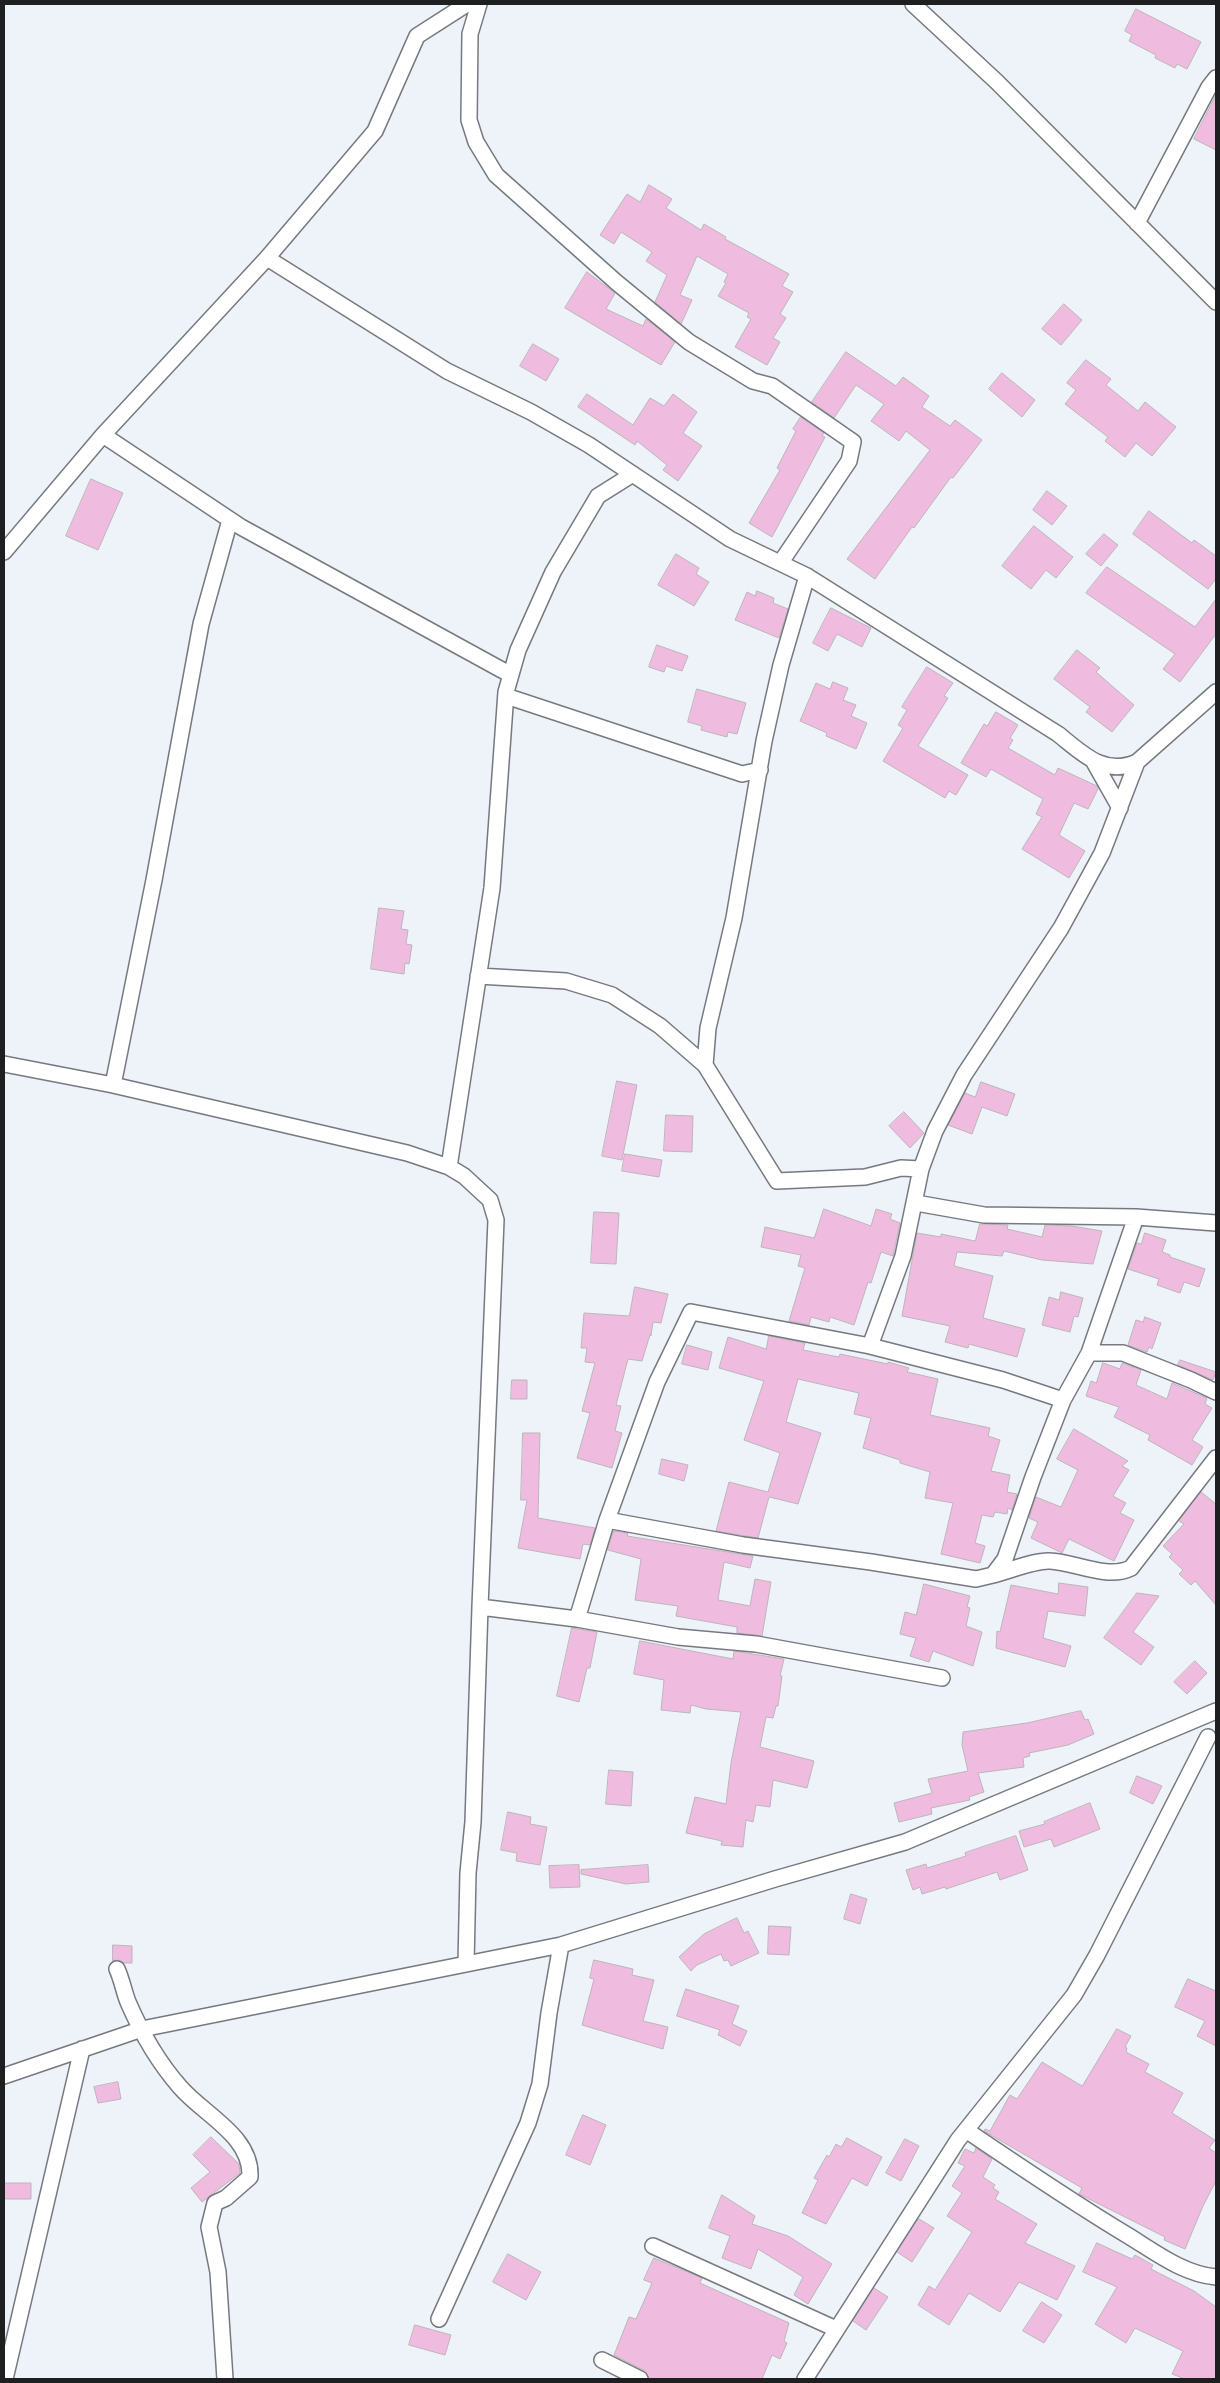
<!DOCTYPE html>
<html>
<head>
<meta charset="utf-8">
<style>
	body { margin:0 }
	#map { position:relative; width:1220px; height:2383px; overflow:hidden; background:#eef2f9; font-family:"Source Sans 3",sans-serif }
	canvas { display:block }
	.frame { position:absolute; inset:0; border:5px solid #1e1f21; pointer-events:none }
</style>
</head>
<body>
<div id="map">
<canvas width="1220" height="2383"></canvas>
<div class="frame"></div>
</div>
<script>
const ctx = document.querySelector('canvas').getContext('2d');
ctx.lineJoin = 'round';
function fillPath(path, color) { ctx.fillStyle = color; ctx.fill(path, 'evenodd'); }
function trace(path, color, width, dash) { ctx.strokeStyle = color; ctx.lineWidth = width; ctx.lineCap = dash ? 'butt' : 'round'; ctx.setLineDash(dash || []); ctx.stroke(path); }
const building = new Path2D(`
	M1136 9 1201 42 1187 69 1177 64 1175 68 1155 58 1156 55 1129 41 1132 35 1125 31Z
	M1216 95V150L1194 139Z
	M649 185 672 199 666 208 701 230 704 224 726 237 725 239 789 274 782 286 793 292 780 314 786 318 773 338 780 342 767 365 735 347 751 319 747 317 749 313 718 296 726 283 724 282 728 274 697 256 680 295 692 300 681 324 655 302 667 275 646 261 652 252 621 232 614 244 600 235 627 194 640 202Z
	M587 272 615 293 606 309 643 326 646 319 675 342 661 365 565 308Z
	M1064 304 1082 320 1061 345 1042 329Z
	M533 344 559 359 546 381 520 366Z
	M846 352 896 386 903 377 929 396 922 407 950 426 955 420 982 440 953 478 951 477 914 528 912 527 875 579 847 559 930 450 906 431 899 441 871 421 884 404 856 385 834 418 812 402Z
	M1086 360 1111 379 1106 385 1138 411 1145 402 1176 427 1152 456 1136 443 1125 457 1105 441 1108 437 1065 404 1076 390 1067 383Z
	M1002 373 1035 400 1022 417 989 389Z
	M587 394 633 425 650 398 664 406 673 394 697 412 683 433 702 446 678 481 663 470 667 465 637 441 635 445 578 407Z
	M801 417 824 433 822 436 825 437 772 537 749 523 780 470 777 468 796 431 793 429Z
	M91 479 123 493 98 550 66 536Z
	M1047 491 1067 506 1052 525 1033 510Z
	M1149 511 1192 543 1194 540 1216 556V579L1208 589 1133 534Z
	M1034 526 1073 557 1056 578 1046 570 1031 589 1002 566Z
	M1104 534 1118 545 1101 566 1086 554Z
	M676 554 699 568 696 574 709 582 694 606 658 585Z
	M1107 567 1195 627 1216 599V634L1180 682 1163 669 1175 654 1086 593Z
	M757 591 774 598 773 603 788 609 779 638 735 620 747 592 755 596Z
	M831 608 871 628 862 647 837 634 828 651 813 643Z
	M657 645 688 656 682 671 666 666 664 672 649 667Z
	M1077 650 1100 668 1096 672 1134 705 1112 732 1086 712 1090 707 1054 679Z
	M927 667 953 683 944 696 948 698 918 746 968 775 956 795 949 791 945 798 883 761 903 728 898 725 907 710 902 707Z
	M833 682 848 688 843 700 856 705 851 716 867 723 856 749 826 736 827 733 800 721 816 683 830 689Z
	M697 689 746 703 737 734 728 732 727 737 701 730 702 726 688 722Z
	M996 712 1018 725 1010 738 1013 740 1008 748 1055 775 1058 768 1097 786 1098 789 1088 809 1074 803 1059 835 1085 851 1069 878 1022 849 1042 817 1036 814 1043 799 991 769 986 777 961 763 984 724 987 726Z
	M379 908 404 911 401 929 408 930 406 944 412 945 409 964 405 963 404 974 371 969Z
	M617 1081 637 1085 622 1160 602 1156Z
	M981 1082 1015 1094 1007 1116 982 1107 972 1134 948 1125 965 1093 975 1097Z
	M904 1112 924 1133 910 1148 889 1126Z
	M666 1115 693 1116 692 1152 664 1151Z
	M625 1154 662 1160 659 1177 622 1171Z
	M824 1209 871 1226 876 1209 892 1214 890 1219 900 1223 893 1256 881 1252 871 1283 868 1282 854 1325 830 1317 829 1322 811 1317 809 1325 789 1321 805 1268 798 1266 801 1255 761 1247 765 1227 814 1238Z
	M594 1212 619 1213 616 1264 591 1263Z
	M980 1224 1008 1225 1007 1229 1042 1237 1045 1225 1072 1226 1102 1231 1093 1264 1042 1260 1004 1251 1002 1256 957 1252 954 1266 993 1276 983 1318 1025 1329 1017 1357 969 1344 968 1348 945 1342 950 1326 902 1316 917 1233 941 1237V1234L975 1241Z
	M1145 1233 1166 1240 1162 1252 1170 1255V1257L1205 1269 1199 1287 1184 1282 1180 1293 1157 1285 1159 1279 1128 1269 1137 1243 1141 1244Z
	M635 1287 668 1294 661 1323 653 1322 651 1336 650 1335 642 1361 628 1359 616 1405 621 1406 615 1431 622 1433 612 1468 577 1458 590 1413 582 1411 595 1363 585 1362 587 1348H581L584 1313 629 1316Z
	M1061 1292 1083 1298 1078 1317 1074 1316 1070 1332 1042 1325 1049 1297 1059 1300Z
	M1145 1317 1161 1323 1152 1349 1149 1347 1147 1352 1128 1345 1136 1320 1143 1322Z
	M769 1336 805 1343 803 1350 839 1357 840 1354 888 1364V1362L909 1368 907 1372 938 1379 930 1415 990 1428 988 1436 1000 1440 991 1471 1010 1475 1007 1492 1017 1494 1012 1510 1008 1508 1007 1514 995 1512 993 1517 982 1515 975 1543 985 1546 980 1563 941 1554 953 1503 925 1498 930 1472 900 1463V1460L863 1448 871 1418 854 1414 859 1393 798 1379 786 1422 821 1433 798 1504 769 1497 758 1538 716 1531 729 1482 768 1492 780 1453 744 1440 764 1381 719 1368 728 1337 766 1349Z
	M687 1345 712 1352 708 1370 682 1364Z
	M1180 1360 1216 1372 1213 1380 1178 1365Z
	M1103 1363 1120 1369 1122 1363 1141 1370 1136 1385 1167 1399 1172 1383 1207 1398 1205 1404 1212 1408 1192 1440 1203 1447 1192 1465 1148 1440 1150 1435 1114 1417 1119 1407 1086 1396 1091 1381 1096 1383Z
	M512 1380H527V1399H511Z
	M1074 1429 1128 1461 1122 1466 1129 1470 1113 1496 1126 1503 1120 1513 1134 1520 1114 1561 1069 1539 1062 1553 1031 1538 1038 1522 1029 1518 1036 1497 1061 1507 1078 1470 1057 1459Z
	M523 1433H540L538 1518 595 1528 590 1545 583 1544 580 1559 518 1548 527 1500H521Z
	M662 1459 688 1465 684 1481 659 1474Z
	M1201 1492 1216 1504V1605L1195 1581 1191 1585 1179 1574 1183 1570 1169 1557 1172 1554 1163 1546 1184 1524 1179 1521Z
	M614 1531 628 1533 627 1536 753 1556 750 1568 724 1562 718 1600 750 1606 755 1579 771 1582 762 1636 737 1633V1627L676 1616 678 1606 635 1600 641 1559 608 1550Z
	M1059 1583 1088 1587 1085 1616 1048 1611 1043 1638 1071 1646 1065 1667 996 1648 997 1631 1000 1632 1011 1585 1058 1594Z
	M924 1584 970 1596 967 1607 970 1608 966 1626 982 1632 973 1666 933 1651 929 1662 910 1656 916 1638 900 1634 905 1612 916 1615Z
	M1137 1593 1159 1596 1133 1632 1154 1647 1141 1665 1104 1638Z
	M572 1628 597 1632 590 1668H587L579 1702 557 1696Z
	M640 1641 733 1659 734 1651 784 1659 780 1676H782L778 1706H776L773 1718 766 1717 760 1747 814 1761 807 1788 773 1780 770 1807 756 1805 753 1822 746 1820 743 1847 721 1845 722 1841 686 1833 695 1797 726 1804 731 1763 741 1712 706 1709 691 1705 690 1713 661 1710 664 1680 634 1674Z
	M1195 1661 1207 1673 1187 1694 1174 1682Z
	M1081 1711 1085 1720 1088 1719 1094 1734 1068 1745 1029 1753 1030 1756 1023 1758 1024 1767 978 1773 984 1792 969 1797 970 1800 931 1808 932 1814 899 1822 894 1803 932 1793 928 1779 968 1771 962 1745 963 1732 1027 1723Z
	M609 1770 633 1772 631 1806 606 1804Z
	M1137 1776 1162 1786 1153 1804 1130 1793Z
	M1090 1803 1100 1829 1054 1847 1051 1839 1024 1847 1019 1831 1045 1824 1044 1822Z
	M508 1812 531 1817 530 1824 547 1827 540 1865 516 1861 517 1853 501 1850Z
	M1016 1836 1028 1870 1000 1880 997 1872 946 1889 945 1887 922 1894 920 1887 913 1890 906 1870 926 1864 927 1868 966 1856 965 1853Z
	M579 1865 580 1887 550 1888 549 1866Z
	M648 1865 649 1882 626 1884 581 1874V1870Z
	M851 1894 867 1899 860 1924 844 1919Z
	M737 1918 744 1933 748 1931 759 1953 731 1966 728 1960 724 1961 721 1954 697 1965 691 1971 679 1957 704 1934Z
	M769 1926 791 1927 789 1955 768 1954Z
	M113 1945 132 1946V1963H124L118 1960 113 1961Z
	M594 1960 633 1969 632 1975 654 1980 643 2021 668 2027 663 2049 582 2025 594 1979 590 1978Z
	M1188 1979 1216 1991V2046L1197 2036 1205 2021 1175 2007Z
	M686 1989 739 2006 732 2024 747 2031 740 2046 718 2035 720 2030 677 2016Z
	M1117 2029 1131 2036 1125 2047 1127 2048 1126 2052 1149 2064 1145 2072 1183 2093 1172 2113 1215 2140 1209 2148 1216 2153V2181L1203 2206 1185 2249 1164 2240 1165 2237 1079 2194 1082 2188 984 2131 985 2129 990 2131 1010 2095 1017 2099 1042 2062 1082 2086Z
	M118 2082 121 2099 98 2103 94 2087Z
	M583 2115 606 2125 590 2165 566 2155Z
	M211 2137 239 2164 240 2173 202 2202 191 2188 210 2172 193 2155Z
	M847 2138 882 2157 867 2186 852 2178 826 2224 802 2213 818 2180 814 2178 827 2155 829 2157 836 2144 841 2147Z
	M905 2139 919 2146 901 2181 886 2173Z
	M976 2148 992 2159 983 2177 995 2185 993 2188 999 2192 995 2199 1037 2224 1025 2243 1075 2266 1057 2300 1019 2282 1000 2312 969 2293 949 2325 918 2305 929 2286 935 2290 972 2232 947 2216 962 2193 952 2186 965 2166 958 2163 965 2149 974 2153Z
	M4 2183H31V2199H4Z
	M722 2195 755 2216 752 2224 788 2236 832 2264 808 2304 794 2295 803 2277 758 2249 751 2269 722 2258 730 2236 709 2228Z
	M919 2219 934 2228 912 2262 897 2252Z
	M1097 2243 1132 2259 1135 2255 1153 2265 1151 2269 1194 2291 1216 2307V2379H1185L1172 2374 1183 2351 1135 2328 1126 2343 1095 2324 1117 2287 1083 2272Z
	M508 2254 541 2272 526 2300 493 2282Z
	M654 2258 702 2278 700 2283 789 2323 784 2341 787 2343 780 2359 772 2355 762 2379H649L645 2371 614 2355 629 2317 636 2319 652 2283 644 2280Z
	M874 2288 888 2297 866 2330 853 2321Z
	M1042 2302 1062 2315 1044 2343 1023 2331Z
	M415 2325 451 2335 445 2355 409 2345Z`);
const minor = new Path2D(`
	M479 4 470 34 469 120 476 142 496 175 616 282 689 342 753 381 772 386 853 442 849 461 781 562
	M913 4 997 82 1216 302
	M1137 223 1209 87 1216 78
	M267 258 375 131 417 36 467 4
	M103 435 241 527 511 675
	M4 552 103 435 267 258 447 371 531 412 589 445 730 539 807 576 1058 734C1082 753 1104 777 1137 762L1216 692
	M506 696 742 774 760 770
	M1094 762 1120 808
	M478 976 566 981 612 995 660 1026 705 1065 777 1181 865 1177 901 1168 921 1169
	M4 1064 113 1085 407 1153 449 1167 464 1176 490 1200 496 1220 480 1607
	M705 1065 708 1028 734 918 764 741 781 665 807 576
	M113 1085 154 880 201 624 230 520
	M449 1167 492 888 506 692 518 650 553 572 598 496 633 474
	M916 1203 984 1215 1136 1217 1216 1223
	M870 1346 903 1256 921 1169 935 1131 964 1075 1061 928 1102 853 1137 762
	M1089 1353H1123L1191 1380 1216 1392
	M607 1520 743 1545 871 1562 976 1579 993 1575 1005 1559 1033 1477 1063 1400 1089 1353 1136 1217
	M993 1575C1009 1571 1035 1560 1050 1561 1075 1562 1107 1580 1131 1568L1216 1458
	M577 1619 607 1520 657 1382 691 1312 870 1346 1003 1380 1063 1400
	M466 1964 468 1873 473 1822 480 1607 577 1619 678 1637 756 1644 942 1678
	M117 1969C122 1980 124 1992 128 2002 141 2032 158 2062 180 2087 204 2115 252 2136 250 2177L226 2198 215 2203 209 2227 218 2272 225 2379
	M4 2076 142 2029 561 1945 775 1879 905 1842 1216 1711
	M966 2130C1019 2166 1072 2202 1127 2235 1155 2252 1183 2274 1216 2277
	M653 2246 836 2329
	M439 2319 528 2123 540 2084 549 2013 561 1945
	M602 2360 640 2379
	M5 2379 82 2049
	M805 2379 958 2140 1074 1995 1097 1955 1208 1737`);
fillPath(building, '#efbce0');
trace(building, '#bcb5ba', 1);
trace(minor, '#76797f', 18);
trace(minor, '#fff', 15);
</script>
</body>
</html>
